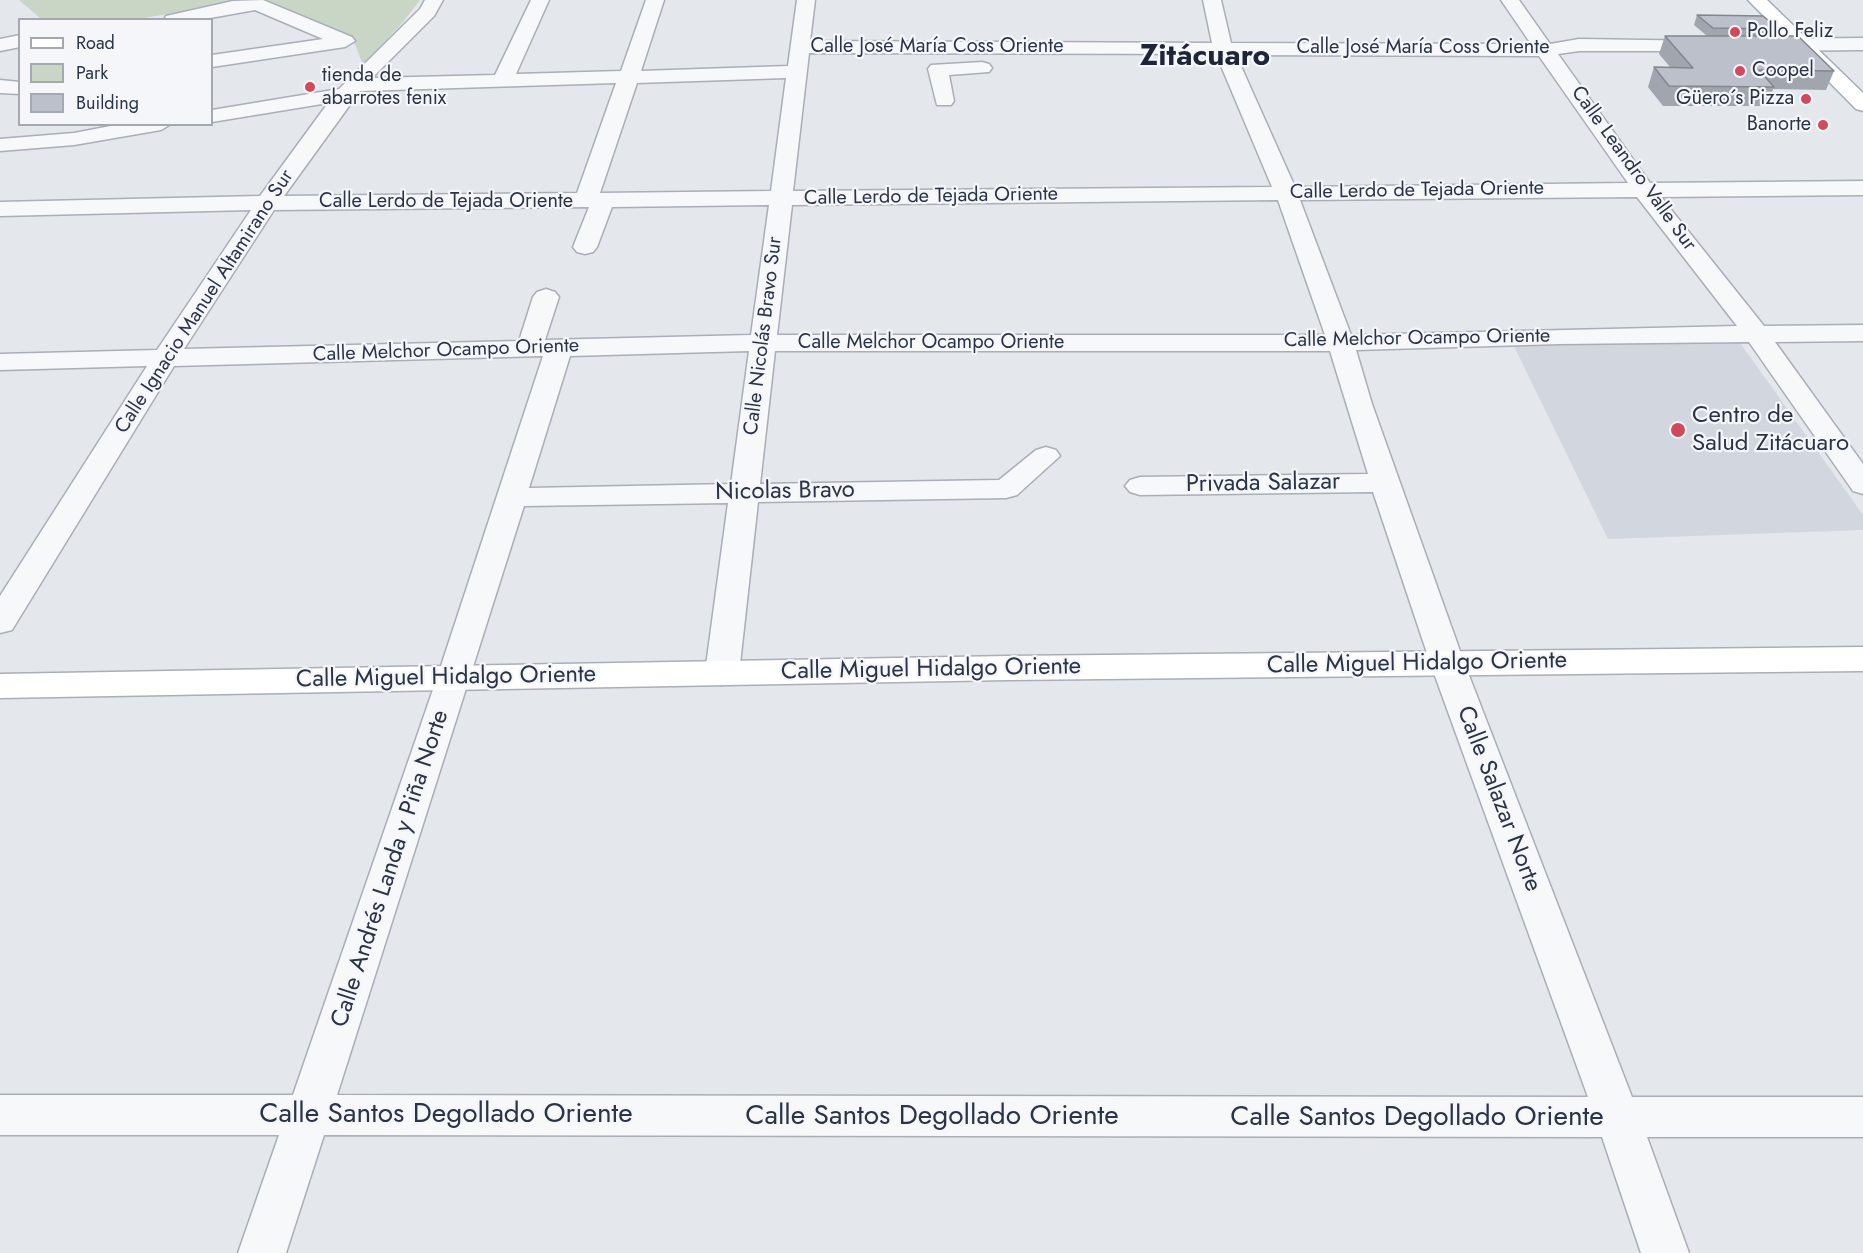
<!DOCTYPE html>
<meta charset="utf-8">
<style>
body{margin:0}
#map{position:relative;width:1863px;height:1253px;overflow:hidden;background:#e4e7ec;font-family:Jost,sans-serif}
canvas{display:block}
.legend{position:absolute;left:18px;top:18px;width:195px;height:108px;box-sizing:border-box;background:#f4f6f9;border:2px solid #a4a8b1;margin:0;padding:8px 10px;list-style:none;font-size:18px;color:#2b3445}
.legend li{display:flex;align-items:center;gap:12px;height:30px}
.legend b{width:30px;border:2px solid #a4a8b1}
</style>
<div id="map">
<canvas width="1863" height="1253"></canvas>
<ul class="legend">
<li><b style="height:8px;background:#fff"></b>Road</li>
<li><b style="height:16px;background:#c9d6c5"></b>Park</li>
<li><b style="height:16px;background:#bbc0ca"></b>Building</li>
</ul>
</div>
<script>
const ctx = document.querySelector('canvas').getContext('2d');
ctx.lineJoin = 'round';
function paint(path, color) {
  ctx.fillStyle = color;
  ctx.fill(path, 'evenodd');
}
function trace(path, color, width, dash) {
  ctx.strokeStyle = color;
  ctx.lineWidth = width;
  ctx.lineCap = dash ? 'butt' : 'round';
  ctx.setLineDash(dash || []);
  ctx.stroke(path);
}
function drawText(font, color, halo, rows, align = 'center') {
  ctx.font = font + ' Jost,sans-serif';
  ctx.lineWidth = 4.5;
  ctx.setLineDash([]);
  ctx.textBaseline = 'middle';
  ctx.strokeStyle = halo;
  ctx.fillStyle = color;
  for (const [text, x, y, turn = 0] of rows) {
    ctx.save();
    ctx.translate(x, y);
    ctx.rotate((+turn || 0) * Math.PI / 180);
    ctx.textAlign = isNaN(turn) ? turn : align;
    if (halo) ctx.strokeText(text, 0, 0);
    ctx.fillText(text, 0, 0);
    ctx.restore();
  }
}
const built = new Path2D(`
 M1738,340L1863,515V530L1608,539L1513,344Z`);
const green = new Path2D(`
 M19,0H258L130,20L41,19Z
 M264,0H420L403,22L363,65L353,39L345,41Z`);
const street = new Path2D(`
 M263,0L352,37L355,41L345,47L212,67V55L323,39L255,10L199,20H164L166,16L233,1Z
 M425,0H443L434,16L372,78L495,75L531,0H549L516,74L621,71L646,0H664L641,71L788,66L797,0H815L810,41L1212,43L1203,0H1221L1231,43L1531,44L1501,0H1519L1550,44L1579,39L1712,41L1715,45L1712,49L1705,51H1579L1558,54L1650,183L1863,181V195L1661,197L1764,326L1863,325V341L1775,342L1863,464V494L1853,491L1749,342L1560,344L1356,350L1372,404L1465,665L1632,1097H1863V1137H1647L1689,1253H1641L1602,1137L324,1135L286,1253H238L279,1135H0V1095H293L437,678L543,356L174,366L12,630L0,633V596L147,366L0,370V354L157,350L251,210L0,216V202L260,196L328,103L212,122V110L339,89L420,9ZM809,53L1216,54L1272,187L793,191ZM1236,55L1539,56L1628,183L1295,187ZM786,78L771,191L600,193L637,83ZM616,83L577,193L284,196L360,91ZM1637,197L1737,326L1351,335L1300,200ZM1278,200L1325,335H777L792,205ZM769,205L751,335L545,340L559,297L555,292L546,289L537,292L533,297L519,341L184,349L274,210L589,207L573,247L577,252L585,254L593,252L597,247L612,207ZM749,351L731,484L529,488L570,356ZM775,351H1330L1368,474L1140,477L1130,480L1125,486L1130,492L1140,495L1373,492L1431,665L1588,1097L337,1095L524,506L728,503L705,673L710,681L722,685L734,681L739,673L758,502L1006,498L1017,495L1060,456L1056,450L1046,447L1036,450L999,480L760,484Z
 M20,35V47L0,51V39Z
 M1863,38V50L1769,51L1759,45L1769,39Z
 M982,62L989,64L992,68L989,72L949,75L954,101L951,105H937L928,69L931,65Z
 M0,80L20,82V94L0,93Z
 M121,124H171L161,130L74,145L0,151V139L74,133Z`);
const secondary = new Path2D(`
 M1863,647V671L1008,680L0,698V674L1008,656Z`);
const primary = new Path2D(`
 M1748,0H1767L1863,93V111L1856,109Z`);
const wall = new Path2D(`
 M1697,15L1779,29L1776,36L1834,71L1826,90L1773,89L1767,106H1663L1648,87L1654,67H1670L1659,54L1665,36H1707L1694,25Z`);
const building = new Path2D(`
 M1697,15L1763,16L1779,29L1713,28Z
 M1665,36H1798L1834,71L1759,70L1774,87L1669,86L1654,67L1693,68Z`);
const markers = [
 [1735,32,6,"#d1495b"],
 [1740,71,6,"#d1495b"],
 [310,87,6,"#d1495b"],
 [1806,99,6,"#d1495b"],
 [1823,125,6,"#d1495b"],
 [1678,430,8,"#d1495b"]
];
const farPoinames = [
 ["Pollo Feliz",1747,32],
 ["Coopel",1752,71],
 ["tienda de",322,76],
 ["abarrotes fenix",322,99],
 ["Güero´s Pizza",1794,99,"right"],
 ["Banorte",1811,125,"right"]
];
const farStreetnames = [
 ["Calle José María Coss Oriente",937,47],
 ["Calle José María Coss Oriente",1423,48],
 ["Calle Leandro Valle Sur",1633,169,54],
 ["Calle Lerdo de Tejada Oriente",1417,191,-1],
 ["Calle Lerdo de Tejada Oriente",931,197,-1],
 ["Calle Lerdo de Tejada Oriente",446,202],
 ["Calle Ignacio Manuel Altamirano Sur",205,302,-57],
 ["Calle Nicolás Bravo Sur",764,336,-83],
 ["Calle Melchor Ocampo Oriente",1417,339,-1],
 ["Calle Melchor Ocampo Oriente",931,343],
 ["Calle Melchor Ocampo Oriente",446,351,-2]
];
const poiNames = [
 ["Centro de",1692,416],
 ["Salud Zitácuaro",1692,444]
];
const streetNames = [
 ["Privada Salazar",1263,484,-1],
 ["Nicolas Bravo",785,492,-1],
 ["Calle Miguel Hidalgo Oriente",1417,664,-1],
 ["Calle Miguel Hidalgo Oriente",931,670,-1],
 ["Calle Miguel Hidalgo Oriente",446,678,-1],
 ["Calle Salazar Norte",1498,799,69],
 ["Calle Andrés Landa y Piña Norte",391,869,-72]
];
const nearStreetnames = [
 ["Calle Santos Degollado Oriente",446,1115],
 ["Calle Santos Degollado Oriente",932,1117],
 ["Calle Santos Degollado Oriente",1417,1118]
];
const farTownnames = [
 ["Zitácuaro",1205,58]
];
paint(built, '#d2d6de');
paint(green, '#c9d6c5');
trace(street, '#a9aeb7', 3);
trace(secondary, '#a9aeb7', 3);
trace(primary, '#a3abb8', 3);
paint(street, '#f7f8fa');
paint(secondary, '#fff');
paint(primary, '#fff');
paint(wall, '#a1a5ae');
paint(building, '#bbc0ca');
trace(building, '#83868d', 1.5);
for (const [x, y, r, color] of markers) {
  const dot = new Path2D();
  dot.arc(x, y, r, 0, 2 * Math.PI);
  ctx.fillStyle = color;
  ctx.fill(dot);
  trace(dot, '#f4f6f9', 2);
}
drawText('20px', '#2b3445', '#f4f6f9', farPoinames, 'left');
drawText('20px', '#2b3445', '#f4f6f9', farStreetnames);
drawText('24px', '#2b3445', '#f4f6f9', poiNames, 'left');
drawText('24px', '#2b3445', '#f4f6f9', streetNames);
drawText('28px', '#2b3445', '#f4f6f9', nearStreetnames);
drawText('bold 30px', '#1d2536', '#f4f6f9', farTownnames);
</script>
